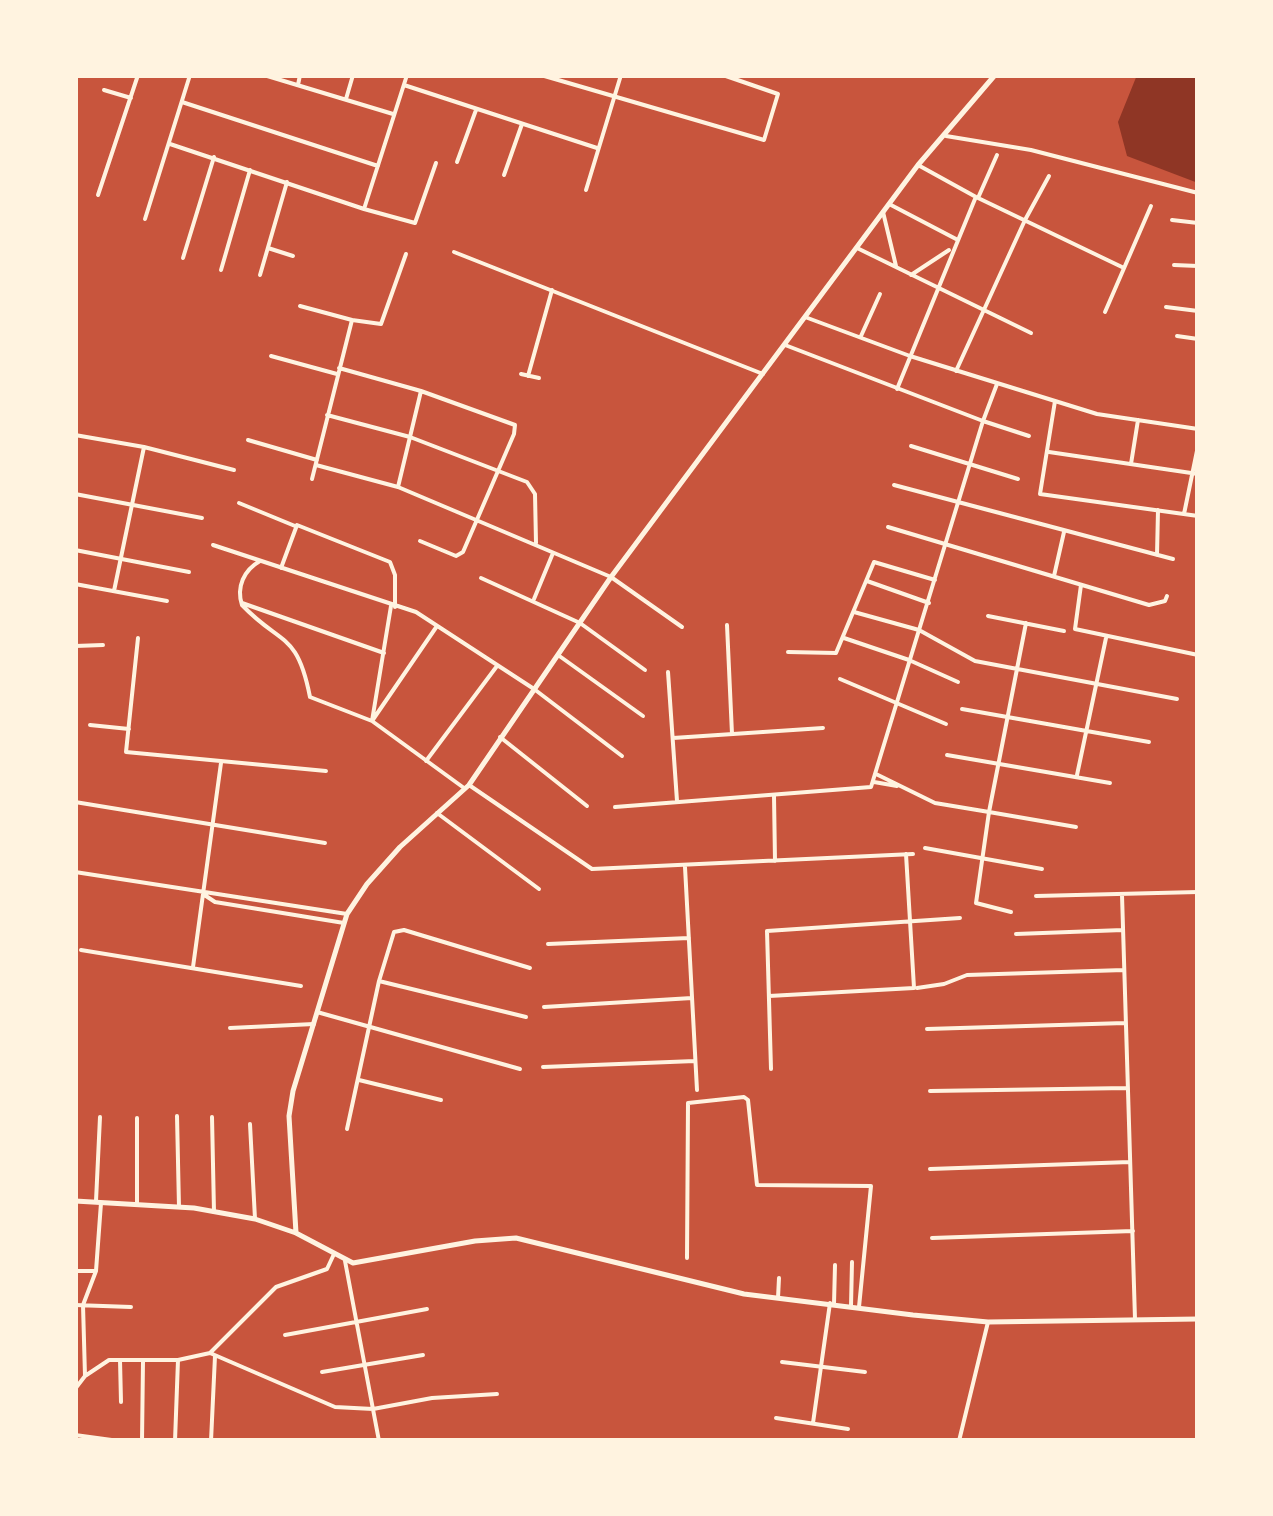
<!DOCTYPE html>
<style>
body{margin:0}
#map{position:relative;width:1273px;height:1516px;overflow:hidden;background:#c8553d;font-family:Lora,serif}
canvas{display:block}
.frame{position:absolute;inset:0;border:78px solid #fff3e0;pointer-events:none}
</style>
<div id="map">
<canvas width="1273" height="1516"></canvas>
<div class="frame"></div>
</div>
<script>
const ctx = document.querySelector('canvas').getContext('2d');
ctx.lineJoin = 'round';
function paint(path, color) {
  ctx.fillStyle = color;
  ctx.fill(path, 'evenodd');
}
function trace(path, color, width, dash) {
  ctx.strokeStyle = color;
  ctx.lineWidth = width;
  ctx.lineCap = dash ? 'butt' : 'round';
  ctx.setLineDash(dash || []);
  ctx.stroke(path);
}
const water = new Path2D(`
 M1137,75H1198V183L1127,156L1118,122Z`);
const minor = new Path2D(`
 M264,75L393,114
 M407,75L364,209L415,223L436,163
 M541,75L764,140L778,94L723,75
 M298,85L300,75
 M404,85L597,148
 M104,90L131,98
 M346,99L353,75
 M182,102L378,166
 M946,136L1031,150L1198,193
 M170,144L364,209
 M457,162L476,110
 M918,165L976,197L1124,268
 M504,175L522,124
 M586,190L621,75
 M98,195L138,75
 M978,198L997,155
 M891,205L956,239
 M883,212L896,266
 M145,219L190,75
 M1172,220L1198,223
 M268,248L293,256
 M857,248L1031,333
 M454,252L763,374
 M183,258L214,157
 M1174,265L1198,266
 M221,270L250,170
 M260,275L287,182
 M911,275L949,250
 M300,306L352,320
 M1166,307L1198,311
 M1105,312L1151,206
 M805,317L910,356L1097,414L1198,429
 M861,336L880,294
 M1177,336L1198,339
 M785,345L983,421L919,630L854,612
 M271,356L337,374
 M339,368L421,391L515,425L514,434L463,552L456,556L420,541
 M956,371L1025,220L1049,176
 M521,374L539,378
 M528,376L552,290
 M997,384L983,421L1029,436
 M897,389L975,199
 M421,391L398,487L611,577L682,627
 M1055,401L1040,494L1198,516
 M327,415L410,437L527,482L535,494L536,543
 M75,435L144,447L234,470
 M248,440L317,460
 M911,446L1018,479
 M1049,452L1198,474
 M1131,464L1138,420
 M316,465L398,487
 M312,479L352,320L381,324L406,254
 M894,485L1173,559
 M75,494L202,518
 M239,503L295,526
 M1184,514L1198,446
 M888,527L1149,605L1165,601L1167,596
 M213,545L416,612L534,689L622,756
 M75,550L189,572
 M1157,555L1158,510
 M260,561C244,570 236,587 242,605C281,646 297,631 310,697L372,721L437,626
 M281,568L297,525L390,562L395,575V607
 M1054,576L1064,532
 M481,578L580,623L645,670
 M867,581L929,603
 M75,584L167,601
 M1081,585L1075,629L1198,655
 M114,591L144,447
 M534,599L553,553
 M242,603L384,653
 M391,606L372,721L464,788
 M988,616L1064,631
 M727,625L732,734
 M138,638L126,752L326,771
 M844,638L909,660L958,682
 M75,646L103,645
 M788,652L836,653L874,562L935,580
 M558,655L643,716
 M668,672L677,801
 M840,679L946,724
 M962,709L1149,742
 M90,725L129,729
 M500,737L587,806
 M673,738L823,728
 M947,755L1110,783
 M426,761L497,666
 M876,774L935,803L989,812L1026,623
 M1077,775L1106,638
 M874,782L897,786
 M469,785L592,869L913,854
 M774,796L775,861
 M75,802L325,843
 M615,807L871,787L919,630L975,661L1177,699
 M437,813L539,889
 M925,848L1042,869
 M685,867L697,1090
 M75,872L347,914
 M203,894L215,902L344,923
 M1122,895L1135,1319
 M1036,896L1198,892
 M1011,912L976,903L989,812L1076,827
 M1016,934L1123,930
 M548,944L689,938
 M81,950L301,986
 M193,967L221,763
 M379,981L526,1017
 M917,988L944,984L967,975L1124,970
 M769,996L914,988L906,854
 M544,1007L692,998
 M317,1012L520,1069
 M230,1028L314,1024
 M927,1029L1125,1023
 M543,1067L695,1061
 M771,1069L767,931L960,918
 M359,1080L441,1100
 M930,1091L1128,1088
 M177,1116L179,1207
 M212,1117L214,1212
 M250,1124L255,1219
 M347,1129L379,981L394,932L404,930L530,968
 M930,1169L1130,1162
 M96,1201L100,1117
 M137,1204V1118
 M932,1238L1133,1231
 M687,1258L688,1103L744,1097L748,1100L757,1185L871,1186L859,1307
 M345,1261L379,1441
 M75,1271H96
 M778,1298L779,1278
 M834,1304L835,1265
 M75,1305L131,1307
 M851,1306L852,1262
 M285,1335L427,1309
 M210,1353L335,1407L373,1409L432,1398L497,1394
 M120,1360L121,1402
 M782,1362L865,1372
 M322,1372L423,1355
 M85,1376L83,1305L96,1271L101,1203
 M75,1389L85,1376L109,1360H178L210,1353L276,1287L327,1269L334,1254
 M776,1418L848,1429
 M813,1423L830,1303
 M75,1435L119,1441
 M142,1441L143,1361
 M175,1441L178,1360
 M211,1441L215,1356
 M959,1441L988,1322`);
const tertiary = new Path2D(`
 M75,1201L194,1208L255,1219L296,1233L353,1263L475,1241L516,1238L744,1294L913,1315L988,1322L1198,1319
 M296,1233L289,1116L293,1091L347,914L367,884L400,847L469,785L611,577L918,165L995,75`);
paint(water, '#8f3625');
trace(minor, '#fff3e0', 4);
trace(tertiary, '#fff3e0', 5);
</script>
